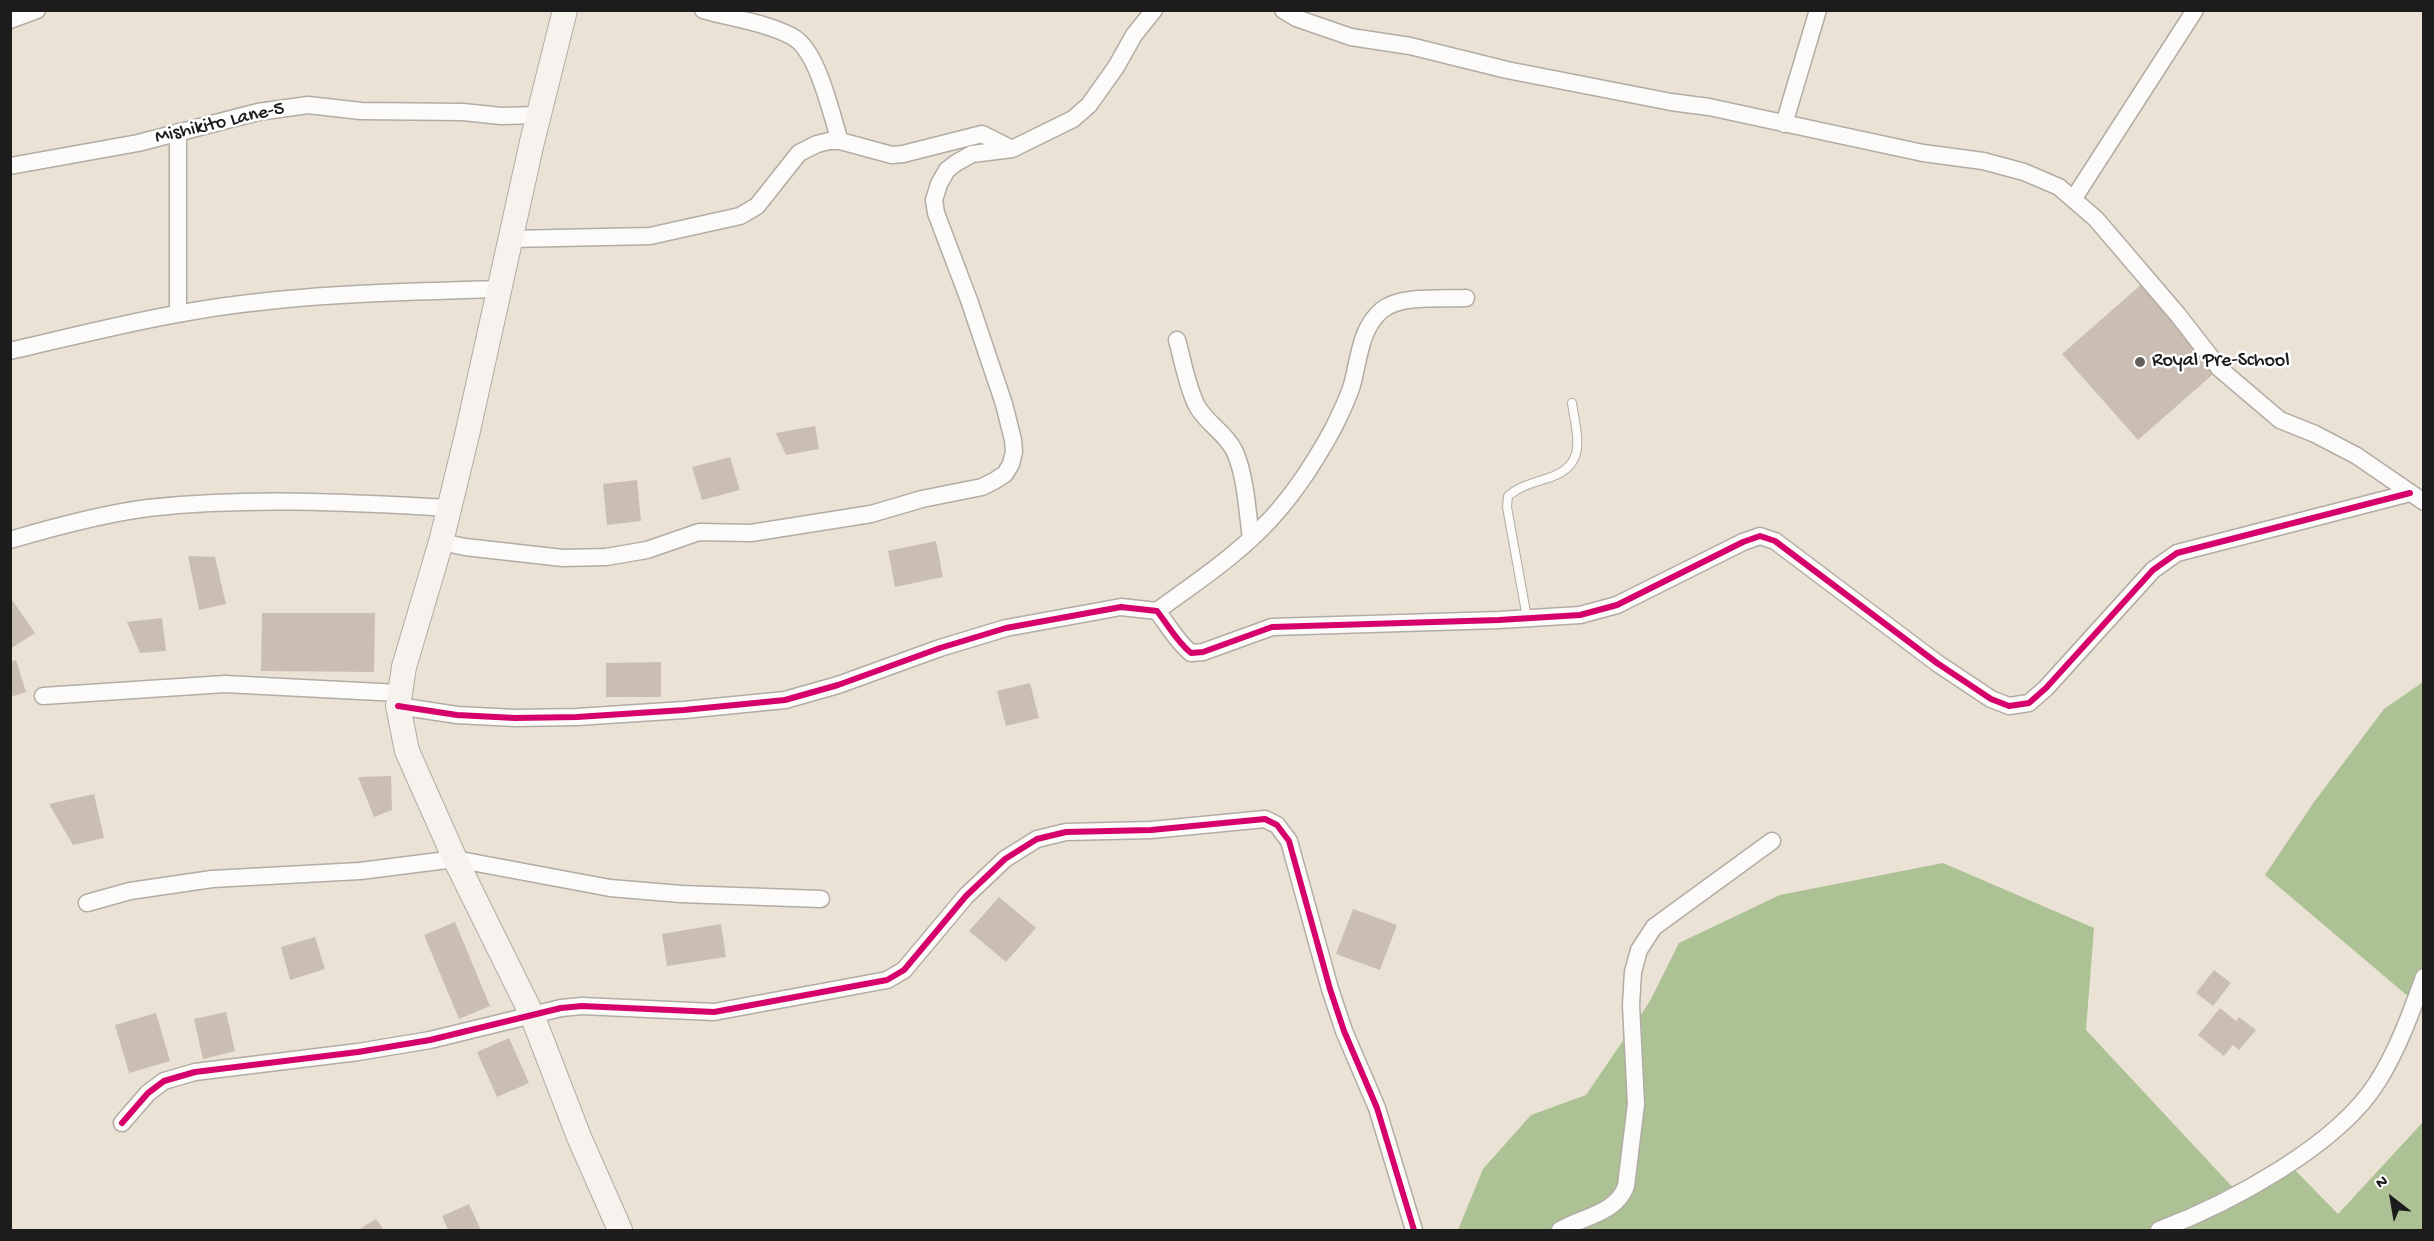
<!DOCTYPE html>
<style>
body{margin:0}
#map{position:relative;width:2434px;height:1241px;overflow:hidden;background:#eae2d5;font-family:"Gochi Hand",sans-serif}
canvas{display:block}
.frame{position:absolute;inset:0;border:12px solid #1c1c1c;pointer-events:none}
.north{position:absolute;left:2362px;top:1169px;width:60px;height:60px;-webkit-text-stroke:4px #fff;paint-order:stroke;rotate:329deg;font-size:16px;font-weight:700;line-height:24px;text-align:center;color:#1c1c1c}
.north::after{content:'';display:block;margin:auto;width:21px;height:27px;background:#1c1c1c;clip-path:polygon(50% 0,100% 100%,50% 72%,0 100%)}
</style>
<div id="map">
<canvas width="2434" height="1241"></canvas>
<div class="frame"></div>
<div class="north">N</div>
</div>
<script>
const ctx = document.querySelector('canvas').getContext('2d');
ctx.lineJoin = 'round';
function paint(path, color) {
  ctx.fillStyle = color;
  ctx.fill(path, 'evenodd');
}
function trace(path, color, width, dash) {
  ctx.strokeStyle = color;
  ctx.lineWidth = width;
  ctx.lineCap = dash ? 'butt' : 'round';
  ctx.setLineDash(dash || []);
  ctx.stroke(path);
}
function drawText(font, color, halo, rows, align = 'center') {
  ctx.font = font + ' "Gochi Hand",sans-serif';
  ctx.lineWidth = 5;
  ctx.setLineDash([]);
  ctx.textBaseline = 'middle';
  ctx.strokeStyle = halo;
  ctx.fillStyle = color;
  for (const [text, x, y, turn = 0] of rows) {
    ctx.save();
    ctx.translate(x, y);
    ctx.rotate((+turn || 0) * Math.PI / 180);
    ctx.textAlign = isNaN(turn) ? turn : align;
    if (halo) ctx.strokeText(text, 0, 0);
    ctx.fillText(text, 0, 0);
    ctx.restore();
  }
}
const forest = new Path2D(`
 M2423,682V1009L2265,875L2314,802L2384,709Z
 M1943,863L2094,928L2086,1030L2239,1194L2289,1164L2338,1214L2423,1122V1230H1458L1483,1169L1531,1115L1586,1095L1650,1001L1679,943L1780,895Z`);
const building = new Path2D(`
 M2143,283L2219,369L2138,440L2062,354Z
 M815,426L819,449L786,455L776,433Z
 M730,457L740,490L702,500L692,467Z
 M637,480L641,521L607,525L603,484Z
 M936,541L943,577L895,587L888,551Z
 M188,556L215,557L226,604L199,610Z
 M10,597L35,633L10,649Z
 M262,613H375L374,672L261,671Z
 M162,618L166,651L140,653L127,622Z
 M16,660L26,692L10,697V662Z
 M661,662V697H606V663Z
 M1030,683L1039,718L1006,726L997,691Z
 M391,776L392,810L374,817L358,777Z
 M94,794L104,838L73,845L49,804Z
 M999,897L1036,928L1006,962L969,931Z
 M1353,909L1397,925L1380,970L1336,954Z
 M455,922L490,1006L459,1019L424,935Z
 M721,924L726,957L667,966L662,934Z
 M315,937L325,969L290,980L281,947Z
 M2214,970L2231,983L2213,1006L2196,993Z
 M2220,1008L2236,1021L2239,1017L2256,1030L2239,1050L2233,1045L2224,1056L2198,1035Z
 M226,1012L235,1051L203,1059L194,1019Z
 M156,1013L170,1061L129,1073L115,1025Z
 M509,1038L529,1083L497,1097L477,1052Z
 M469,1204L481,1230H448L442,1216Z
 M376,1219L384,1230H358Z`);
const lane = new Path2D(`
 M1527,618L1507,507L1508,496C1520,486 1530,484 1545,479C1589,467 1577,437 1572,403`);
const street = new Path2D(`
 M703,10C731,18 768,23 793,37C818,51 831,114 840,141
 M1283,10L1296,18L1351,37L1410,46L1507,70L1671,102L1709,107L1923,153L1983,161L2024,172L2059,187L2096,219L2178,315L2220,369L2280,420L2315,434L2357,456L2424,502
 M10,20L37,10
 M1784,124L1818,10
 M178,132V314
 M10,166L138,143L258,112L308,105L361,111L463,112L501,116L539,115
 M2074,198L2195,10
 M511,239L650,236L740,216L757,206L799,153L817,144L829,141H840L892,155L903,154L982,134L1012,149
 M1177,340C1183,361 1187,387 1197,406C1207,424 1226,433 1235,452C1246,478 1247,510 1251,538
 M10,351C71,337 132,321 194,311C295,294 398,292 500,289
 M10,540C54,527 102,514 148,508C247,497 348,502 448,508
 M441,542L465,547L563,558L606,557L647,550L699,532L751,533L871,514L922,499L982,487L994,481L1005,474L1011,464L1014,452L1013,440L1004,404L969,300L936,213L934,200L939,184L947,170L956,163L972,154L1012,149L1073,119L1089,105L1116,67L1134,35L1154,10
 M1157,611C1192,585 1229,561 1260,530C1291,500 1314,464 1334,427C1340,414 1348,399 1352,385C1359,360 1360,328 1382,310C1400,295 1441,299 1466,298
 M43,696L225,684L399,693
 M398,706L457,715L515,718L577,717L684,710L785,700L838,685L940,648L1006,628L1121,607L1157,611C1168,625 1177,642 1191,653L1203,652L1272,627L1499,620L1580,615L1617,605L1743,542L1760,536L1775,541L1937,663L1991,699L2009,706L2029,703L2046,688L2153,570L2177,553L2410,493
 M87,903L130,891L212,879L360,871L455,859L610,888L681,894L821,899
 M122,1123L148,1093L164,1081L195,1072L358,1052L430,1040L561,1008L582,1006L714,1012L887,980L904,970L966,896L1005,859L1037,839L1066,832L1151,830L1265,819L1277,825L1289,841L1330,989L1344,1031L1377,1108L1414,1230
 M1560,1230C1582,1217 1617,1213 1626,1186L1636,1104L1631,1005L1633,972L1639,950L1654,927L1772,841
 M2159,1230C2228,1204 2338,1146 2378,1081C2398,1049 2411,1013 2424,977`);
const secondary = new Path2D(`
 M565,10L532,142L467,435L441,542L404,667L398,706L407,751L455,859L532,1015L579,1137L620,1230`);
const cycleway = new Path2D(`
 M398,706L457,715L515,718L577,717L684,710L785,700L838,685L940,648L1006,628L1121,607L1157,611C1168,625 1177,642 1191,653L1203,652L1272,627L1499,620L1580,615L1617,605L1743,542L1760,536L1775,541L1937,663L1991,699L2009,706L2029,703L2046,688L2153,570L2177,553L2410,493
 M122,1123L148,1093L164,1081L195,1072L358,1052L430,1040L561,1008L582,1006L714,1012L887,980L904,970L966,896L1005,859L1037,839L1066,832L1151,830L1265,819L1277,825L1289,841L1330,989L1344,1031L1377,1108L1414,1230`);
const markers = [
 [2140,362,6,"#64615d"]
];
const streetNames = [
 ["Mishikito Lane-5",220,124,-13]
];
const poiNames = [
 ["Royal Pre-School",2152,362]
];
paint(forest, '#acc295');
paint(building, '#cabeb3');
trace(lane, '#b1aca4', 10);
trace(street, '#b1aca4', 19);
trace(secondary, '#b1aca4', 26);
trace(lane, '#fcfbf9', 8);
trace(street, '#fcfbf9', 16);
trace(secondary, '#f6f2ee', 24);
trace(cycleway, '#d6006c', 6);
for (const [x, y, r, color] of markers) {
  const dot = new Path2D();
  dot.arc(x, y, r, 0, 2 * Math.PI);
  ctx.fillStyle = color;
  ctx.fill(dot);
  trace(dot, '#fff', 2);
}
drawText('20px', '#1c1c1c', '#fff', streetNames);
drawText('20px', '#1c1c1c', '#fff', poiNames, 'left');
</script>
